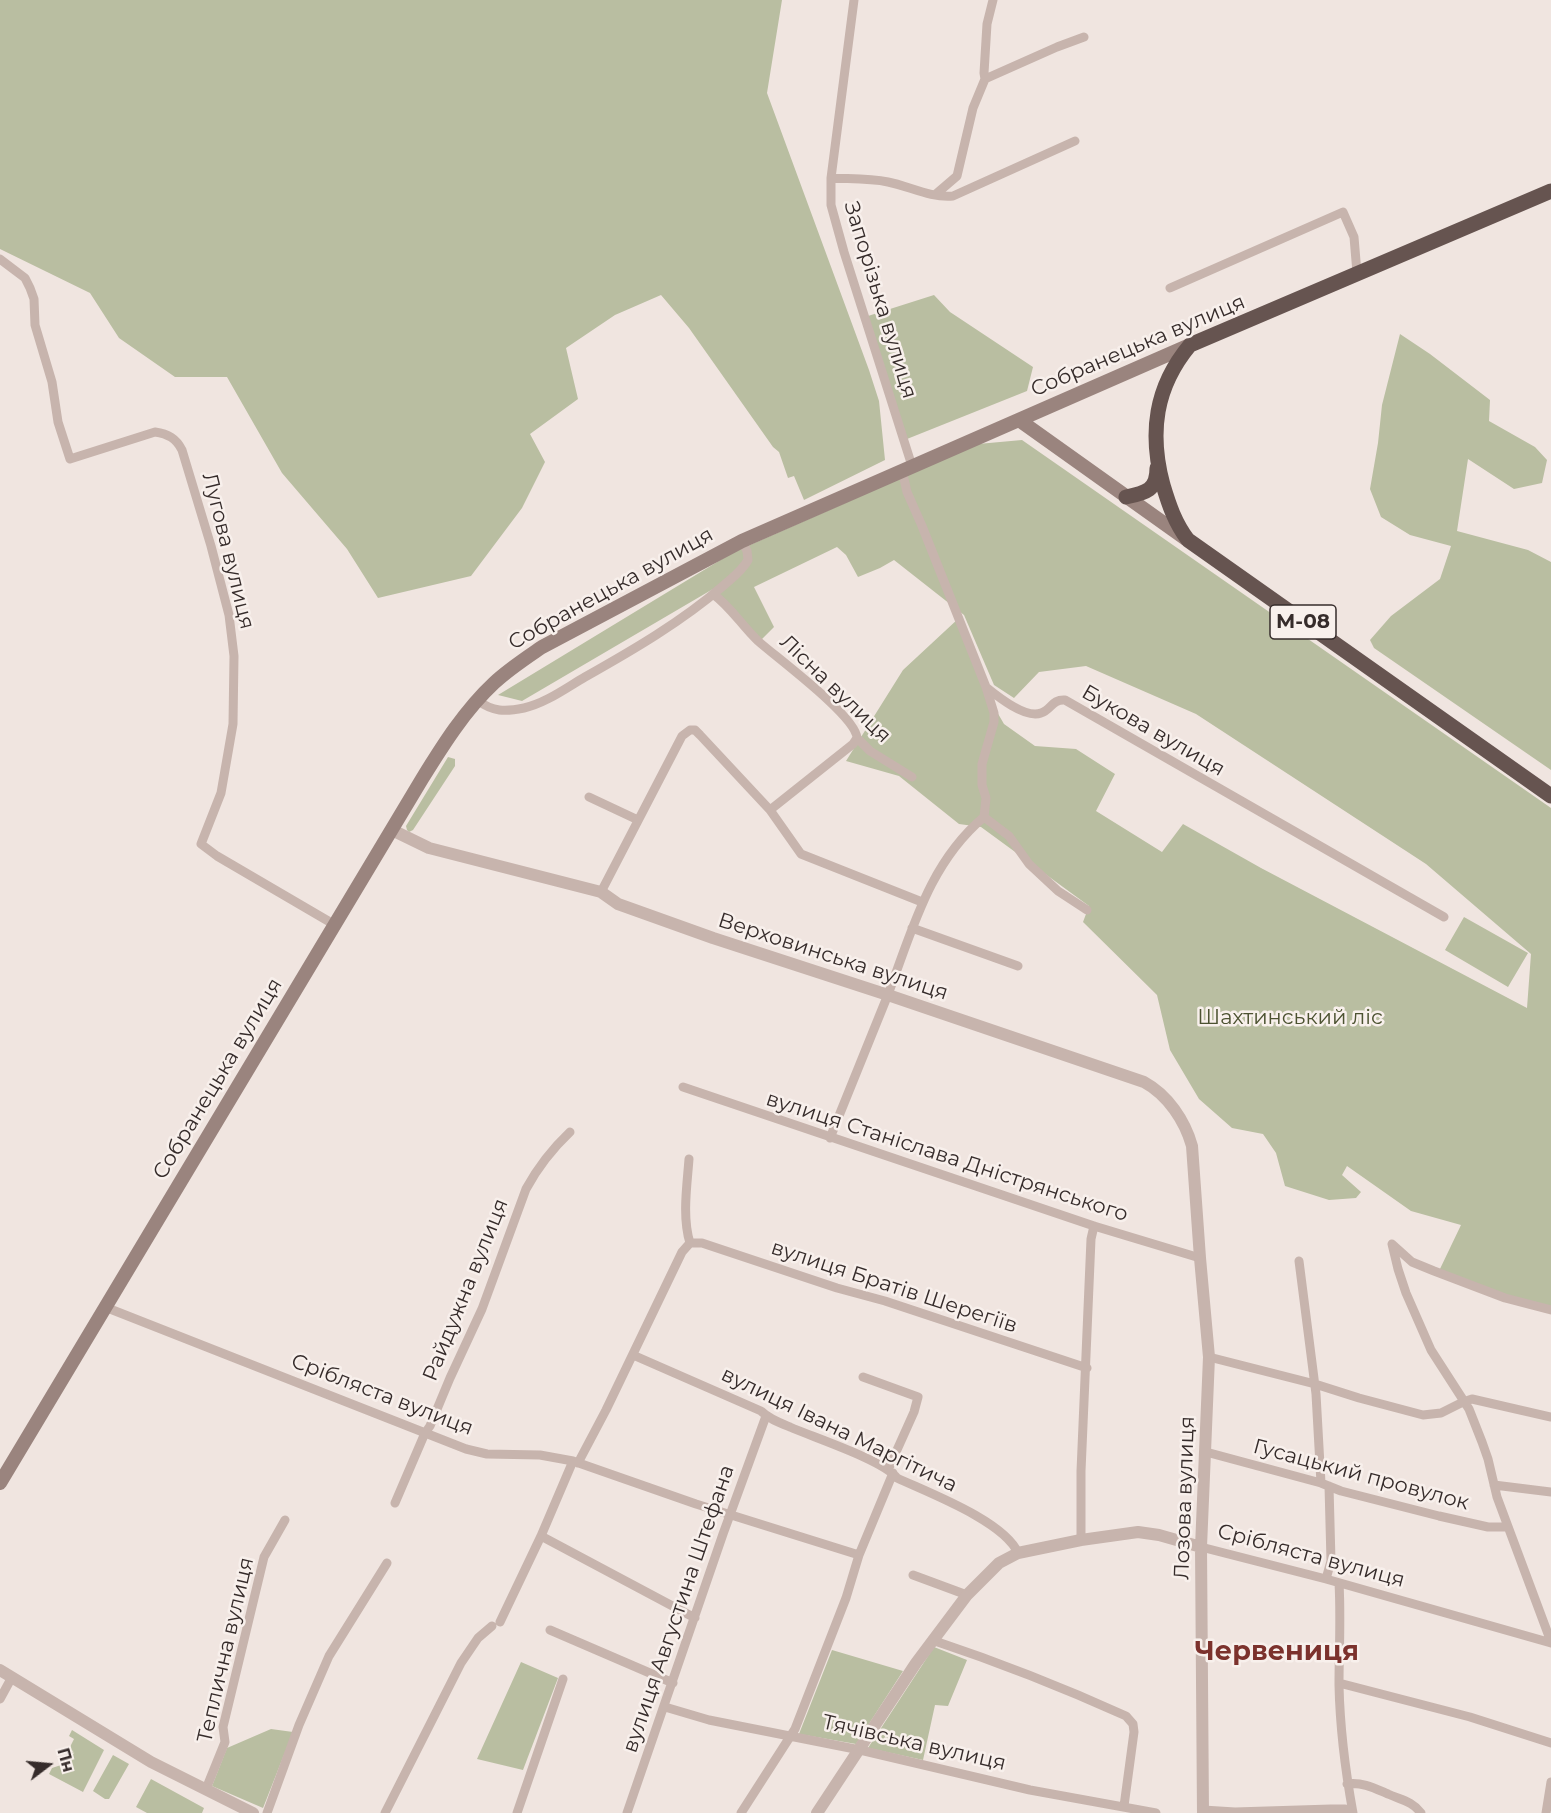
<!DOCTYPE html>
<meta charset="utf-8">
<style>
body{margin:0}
#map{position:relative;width:1551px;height:1813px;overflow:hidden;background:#f0e5e0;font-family:Montserrat,sans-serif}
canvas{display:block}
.north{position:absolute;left:18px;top:1735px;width:60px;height:60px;-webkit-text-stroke:4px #f8f0ec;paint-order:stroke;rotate:74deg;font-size:16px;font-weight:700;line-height:24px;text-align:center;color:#362c2b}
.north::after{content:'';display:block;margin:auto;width:21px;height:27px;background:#362c2b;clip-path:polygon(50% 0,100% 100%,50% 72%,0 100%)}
</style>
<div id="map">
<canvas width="1551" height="1813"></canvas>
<div class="north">Пн</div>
</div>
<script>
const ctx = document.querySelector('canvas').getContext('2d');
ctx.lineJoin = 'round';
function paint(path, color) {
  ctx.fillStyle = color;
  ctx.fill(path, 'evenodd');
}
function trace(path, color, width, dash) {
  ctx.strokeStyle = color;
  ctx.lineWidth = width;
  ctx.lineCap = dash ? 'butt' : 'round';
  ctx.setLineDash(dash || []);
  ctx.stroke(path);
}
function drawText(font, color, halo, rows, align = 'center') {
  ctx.font = font + ' Montserrat,sans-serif';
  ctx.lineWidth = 5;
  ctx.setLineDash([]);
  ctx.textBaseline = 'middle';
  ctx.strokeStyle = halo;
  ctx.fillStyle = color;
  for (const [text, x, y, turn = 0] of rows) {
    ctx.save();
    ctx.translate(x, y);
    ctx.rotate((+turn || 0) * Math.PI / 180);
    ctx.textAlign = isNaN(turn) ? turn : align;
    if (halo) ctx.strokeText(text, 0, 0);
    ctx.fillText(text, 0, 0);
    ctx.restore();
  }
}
const green = new Path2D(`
 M0,0H782L767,93L869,370L879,401L885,460L804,500L794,476L788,478L779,452L773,447L689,328L661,295L615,315L566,348L578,399L530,434L545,462L522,508L471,576L378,598L347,549L282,473L227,377H175L119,338L90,293L0,249Z
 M934,295L950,312L1033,367L1027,391L907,439L868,316Z
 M1400,334L1430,354L1490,400L1489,421L1535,447L1547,460L1542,483L1514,489L1468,459L1457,531L1528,550L1551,562V770L1374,648L1370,640L1391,616L1440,579L1451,546L1410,535L1381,517L1370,489L1378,443L1382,405Z
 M1022,440L1551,808V1311L1439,1271L1461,1225L1411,1211L1347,1166L1342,1175L1361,1192L1356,1198L1329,1200L1285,1186L1276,1153L1263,1134L1232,1128L1199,1099L1170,1050L1157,995L1083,922L1089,906L981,827L959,824L899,776L846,761L903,670L959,618L982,686L1004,724L1035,746L1076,749L1115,774L1096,811L1162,852L1183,824L1261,868L1527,1008L1531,954L1426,864L1196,714L1086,666L1039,672L1014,698L994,685L964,615L894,560L880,568L858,577L846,555L837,547L754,587L774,627L761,640L713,589L522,701L498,695L732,553L978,444Z
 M448,757L455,759V766L413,830L409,832L407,830L406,826Z
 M1464,917L1528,953L1508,987L1445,950Z
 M934,1647L967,1660L948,1706L935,1705L923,1760L868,1748Z
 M832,1650L903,1671L856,1744L799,1734Z
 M521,1662L558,1678L523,1770L477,1759Z
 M271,1729L293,1732L263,1808L212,1786L227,1748Z
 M72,1730L104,1750L83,1792L49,1774L52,1768L61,1765L74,1739L69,1736Z
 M113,1755L129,1764L109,1799H105L93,1791Z
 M151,1779L204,1808L202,1813H147L136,1807Z`);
const minor = new Path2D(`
 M854,0L831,178V205L844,252L912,466
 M985,79L1057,47L1084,37
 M831,178C851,179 869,178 888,182C909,186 930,198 953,196L1075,141
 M936,194L957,176L973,108L985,79L984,73L987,24L993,0
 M0,259L25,278L30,288L34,299L35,325L52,382L58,422L70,459L155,432C168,434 176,438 182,450L211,546L229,615L234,656L233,724L221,793L201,844L217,856L335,925
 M1170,288L1343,212L1354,237L1357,273
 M902,470L907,492L922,526L986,687C997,696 1025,719 1041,713C1051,710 1052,699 1065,700L1444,917
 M713,594C731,607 742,626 758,641C777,658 856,716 857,738L870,751L912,777
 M477,700C493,712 505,712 524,708C546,703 566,688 585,677C633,650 681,622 723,586C732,578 742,571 748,560L747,551L742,541
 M589,797L638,820
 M770,810L853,744L857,738
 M984,817L1009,836L1029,864L1058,891L1087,910
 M601,892L682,736L690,730H695L700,735L770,810L801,854L922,902
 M912,928L1018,966
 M683,1087L1094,1226L1200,1258
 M830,1138C849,1091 868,1044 887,997C912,932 928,864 984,817L986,798L982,785V764L994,722V713L986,687
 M690,1243H702L837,1288L885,1301L1087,1368
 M1392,1244L1398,1269L1406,1293L1431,1350L1469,1409L1482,1442L1488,1459L1497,1497L1551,1642
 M1392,1244L1412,1262L1434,1271L1505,1298L1551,1310
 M1299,1261L1316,1394L1321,1483
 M105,1307L466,1449L487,1454L540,1455L573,1461L696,1504L859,1555
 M633,1355L761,1411C769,1419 780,1423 790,1427C815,1438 883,1460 897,1478C929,1493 1004,1521 1018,1553
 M1209,1357L1315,1384L1359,1398L1423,1415L1441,1413L1463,1402L1472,1399L1551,1417
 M863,1377L918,1397L914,1412L888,1470
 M1206,1452L1321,1483L1341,1491L1439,1516L1488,1527H1508
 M578,1463L606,1410L682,1252L690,1243C682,1217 687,1186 689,1159
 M1494,1485L1551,1492
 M395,1503L425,1433L430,1426L450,1378L482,1309L526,1189C538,1167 552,1149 570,1132
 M541,1536L695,1618
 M1081,1540V1471L1091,1239L1094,1226
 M1201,1547L1326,1579L1551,1643
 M913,1575L967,1595
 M1326,1579L1331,1561L1329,1486
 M1339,1583C1341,1617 1339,1651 1339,1685C1340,1730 1345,1769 1353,1813
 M500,1622L541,1536L573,1461
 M550,1630L673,1683
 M932,1640C998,1662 1062,1687 1126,1716L1133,1724L1134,1732L1124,1806
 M1339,1683L1470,1717L1551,1743
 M0,1699L12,1677
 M665,1707L709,1720L860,1750L1030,1790L1156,1813
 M1347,1784C1363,1782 1374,1788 1388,1794C1401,1800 1412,1801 1421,1813
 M206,1789L225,1742L223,1727L264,1557L285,1520
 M1203,1810L1235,1812L1331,1809H1345L1352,1812
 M267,1813L299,1725L329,1656L387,1563
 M385,1813L461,1663L478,1638L492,1626
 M517,1813L563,1679
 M627,1813L723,1534L766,1416
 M741,1813L795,1729L846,1598L859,1555L893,1473
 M1546,1813L1551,1782`);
const tertiary = new Path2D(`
 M392,830L429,848L601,892L618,904L713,938L888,995L1144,1082C1168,1095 1185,1121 1192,1146L1200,1258L1209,1357L1201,1547L1203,1813
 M0,1670L151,1762L253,1813
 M817,1813L916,1663L967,1595L999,1563L1018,1553L1081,1540L1138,1532L1159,1535L1201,1547`);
const secondary = new Path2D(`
 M1019,420L1186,539
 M0,1483L422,779C443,745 465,710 494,683C509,669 526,658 542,647L742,541L1190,345`);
const trunk = new Path2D(`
 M1551,191L1190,345C1155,387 1149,433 1163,485C1169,505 1175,523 1188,540L1551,796
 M1126,497C1146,493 1157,490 1157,468`);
const shields = [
 [1303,622,66]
];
const shieldNames = [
 ["М-08",1303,622]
];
const streetNames = [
 ["Запорізька вулиця",880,300,73],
 ["Собранецька вулиця",1138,346,-23],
 ["Лугова вулиця",228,551,76],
 ["Собранецька вулиця",611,589,-29],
 ["Лісна вулиця",835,689,44],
 ["Букова вулиця",1153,731,30],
 ["Верховинська вулиця",833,957,18],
 ["Собранецька вулиця",218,1079,-59],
 ["вулиця Станіслава Дністрянського",947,1157,18],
 ["вулиця Братів Шерегіїв",894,1287,18],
 ["Райдужна вулиця",466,1290,-68],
 ["Срібляста вулиця",382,1395,21],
 ["вулиця Івана Маргітича",839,1430,26],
 ["Гусацький провулок",1361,1475,15],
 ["Лозова вулиця",1185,1498,-88],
 ["Срібляста вулиця",1311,1556,15],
 ["вулиця Августина Штефана",679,1609,-71],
 ["Теплична вулиця",226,1650,-77],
 ["Тячівська вулиця",914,1743,13]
];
const parkNames = [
 ["Шахтинський ліс",1290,1018]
];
const districtNames = [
 ["Червениця",1277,1652]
];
paint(green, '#b9bea1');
trace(minor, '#c7b4ad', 9);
trace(tertiary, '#c7b4ad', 12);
trace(secondary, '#9a847e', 14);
trace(trunk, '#665450', 15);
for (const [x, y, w] of shields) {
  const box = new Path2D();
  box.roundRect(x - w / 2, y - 17, w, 34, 4.5);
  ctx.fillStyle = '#f8f0ec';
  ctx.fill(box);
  trace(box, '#362c2b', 1.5);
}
drawText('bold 20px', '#362c2b', null, shieldNames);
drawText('21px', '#362c2b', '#f8f0ec', streetNames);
drawText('21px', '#4c5231', '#f8f0ec', parkNames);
drawText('bold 27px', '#7c322d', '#f8f0ec', districtNames);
</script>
